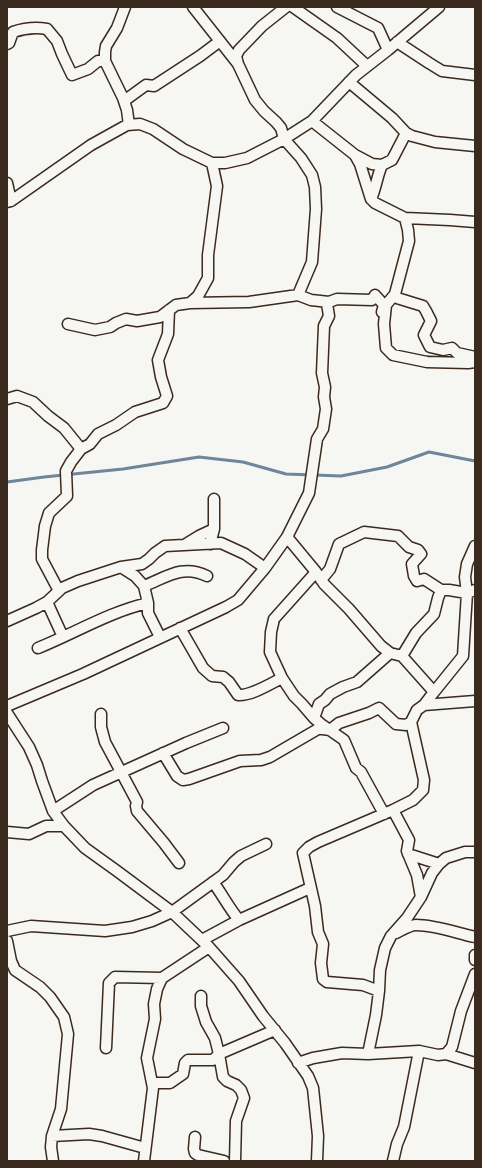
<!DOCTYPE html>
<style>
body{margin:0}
#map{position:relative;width:482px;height:1168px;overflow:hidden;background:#f6f6f2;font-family:Itim,sans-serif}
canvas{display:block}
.frame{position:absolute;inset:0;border:8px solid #3b2a1e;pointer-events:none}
</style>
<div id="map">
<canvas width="482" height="1168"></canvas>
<div class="frame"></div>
</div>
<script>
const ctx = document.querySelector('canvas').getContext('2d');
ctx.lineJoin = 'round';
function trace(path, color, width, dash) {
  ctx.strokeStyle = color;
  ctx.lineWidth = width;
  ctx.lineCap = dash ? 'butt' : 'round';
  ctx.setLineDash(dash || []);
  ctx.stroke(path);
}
const stream = new Path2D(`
 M7,482L44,477L123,469L199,457L243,462L286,474L341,476L387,467L429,452L475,461`);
const street = new Path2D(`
 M125,7L117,28L106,46L105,52V61L123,98L127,110L129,125
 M193,7L238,64
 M286,7L262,26L239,50L236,56L238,64L255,100L264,111L276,122L281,128L284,139L301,158L312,175L315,187L316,209L312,262L298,295
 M293,7L337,38L367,66
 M337,7L378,28L388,50
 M397,42L429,63L442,71L475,75
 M7,44L9,43L13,32C25,28 35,27 47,29L57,41L62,54L72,75L88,69L98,61H105
 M349,82L392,118L406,133L412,136L435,142L475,146
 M124,101L146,85L154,86L200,56L220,41
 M312,121L355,155L372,164L382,165L392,160L406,133
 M355,155L360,164L371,199L375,203L405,218L450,220L475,222
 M7,183L11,201
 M371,199C376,188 377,176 382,165
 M7,202L11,201L91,145L127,125L140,124L153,129L183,149L212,163H225L247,158L284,139L312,121L356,75L388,50L439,7
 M405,218L408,230L409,241L395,294L386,305L384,324L386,348L393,355L427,362L468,363L475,362
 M395,294L397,298L423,306L426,311L431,321L424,335L430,347L443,350L452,348L457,353L475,357
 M329,302L337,299L372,300L375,295L384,305L382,312
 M68,324L95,330L110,327L116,323L126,319L137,321L160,317L176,305L190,303L198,296L208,278V255L217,186L212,163
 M7,399L17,396L33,402L48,416L64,428L81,449
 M287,537L316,572L324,584L349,609L381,646L390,653L402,656L434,692
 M186,544L199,536L214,529
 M210,544L214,529V499
 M121,567L135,576L144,586L148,603V613L160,637
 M316,572L274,619L271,632L270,652L282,678L294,696L302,704L314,718L321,724L344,740L356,768L361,772L384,814
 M321,580L330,569L339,544L364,532L398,536L409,547L418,550L421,554L412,564L414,576L417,581L424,579L441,590H449L467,593L475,590
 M144,586C167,577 182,564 207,576
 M59,591L42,559V550L45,526L49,513L67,496L66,471L71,462L81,449L90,444L98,434L116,425L135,412L163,403L167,396L161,377L158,360L168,334L169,310
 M47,602L63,637
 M7,621L36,608L47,602L62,588L78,581L121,567L142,564L149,559L155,553L165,546L221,543L245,554L265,568
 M180,628L203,668L212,676L223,677L229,682L238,695C251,696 270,684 282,678
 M38,648C75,633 109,612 148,603
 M402,656L416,633L434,614L438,598L441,590
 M424,705L475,701
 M7,706L83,674L226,607L238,600L265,568L287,537L309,493L317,439L323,429L326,409L324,397L325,387L322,373L324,326L329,316L327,304L329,302L311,300L298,295L249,302L190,303
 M7,713L29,747L37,765L42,781L53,811L64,826L85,848L117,871L172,912L209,947L239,981L263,1016L285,1043L308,1076L313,1088L318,1136L317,1161
 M101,714V727L105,742L136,800L137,802L136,806L137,811L164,843L179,863
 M314,718L319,704L325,700L330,694L343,687L357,682L390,653
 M163,753L177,776L183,780L189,779L240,761L261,760L270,757L318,729H323L330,730L339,723L369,713L379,708L396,724L406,725L411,722
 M393,810L409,840L407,851L417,875L421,897
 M53,811L93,785L186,743L223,728
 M7,832L29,834L46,826H64
 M408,854L439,864
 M213,882C222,894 229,908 239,920
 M7,931L31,926L105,931L132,927L152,921L172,912L223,875L234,862L241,856L266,844
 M396,933C402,930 410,925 416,925C436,925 456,933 475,937
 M202,940L239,920L310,888
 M7,941L11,961L15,970L40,987L50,997L64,1017L68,1034L61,1109L52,1136L51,1147L53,1161
 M475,955V960
 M379,991L363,985L327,982L323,979L321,963L323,944L318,932L315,906L303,853L309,847L318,842L393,810L413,800L423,790L424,780L411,722L417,710L424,705L434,692L463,656L467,593L465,577L467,564L475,546
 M201,996V1006L206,1022L215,1038L219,1054L223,1077L227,1081L236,1085L241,1090L244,1098L236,1121L235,1161
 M106,1048L109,983L115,977L162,978
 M368,1054L376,1015L379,991L380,970L385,948L391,936L407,918L421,897L432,873L439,864L446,858L465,852H475
 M446,1054L452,1047L461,1011L475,974
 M298,1063L313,1058L342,1053L368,1054L419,1051L438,1055L446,1054L475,1063
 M152,1083H170L183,1074L185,1063L188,1060H213L219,1054L275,1030
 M52,1136L89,1134L102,1136L145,1148
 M195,1137L194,1149L195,1153L198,1155L224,1161
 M144,1161L153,1088L147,1058L155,1019L154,1004L157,989L162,978L209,947
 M393,1161L397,1144L404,1127L419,1051`);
trace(stream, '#6e859a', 3);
trace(street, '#3b2a1e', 13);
trace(street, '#f6f6f2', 10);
</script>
